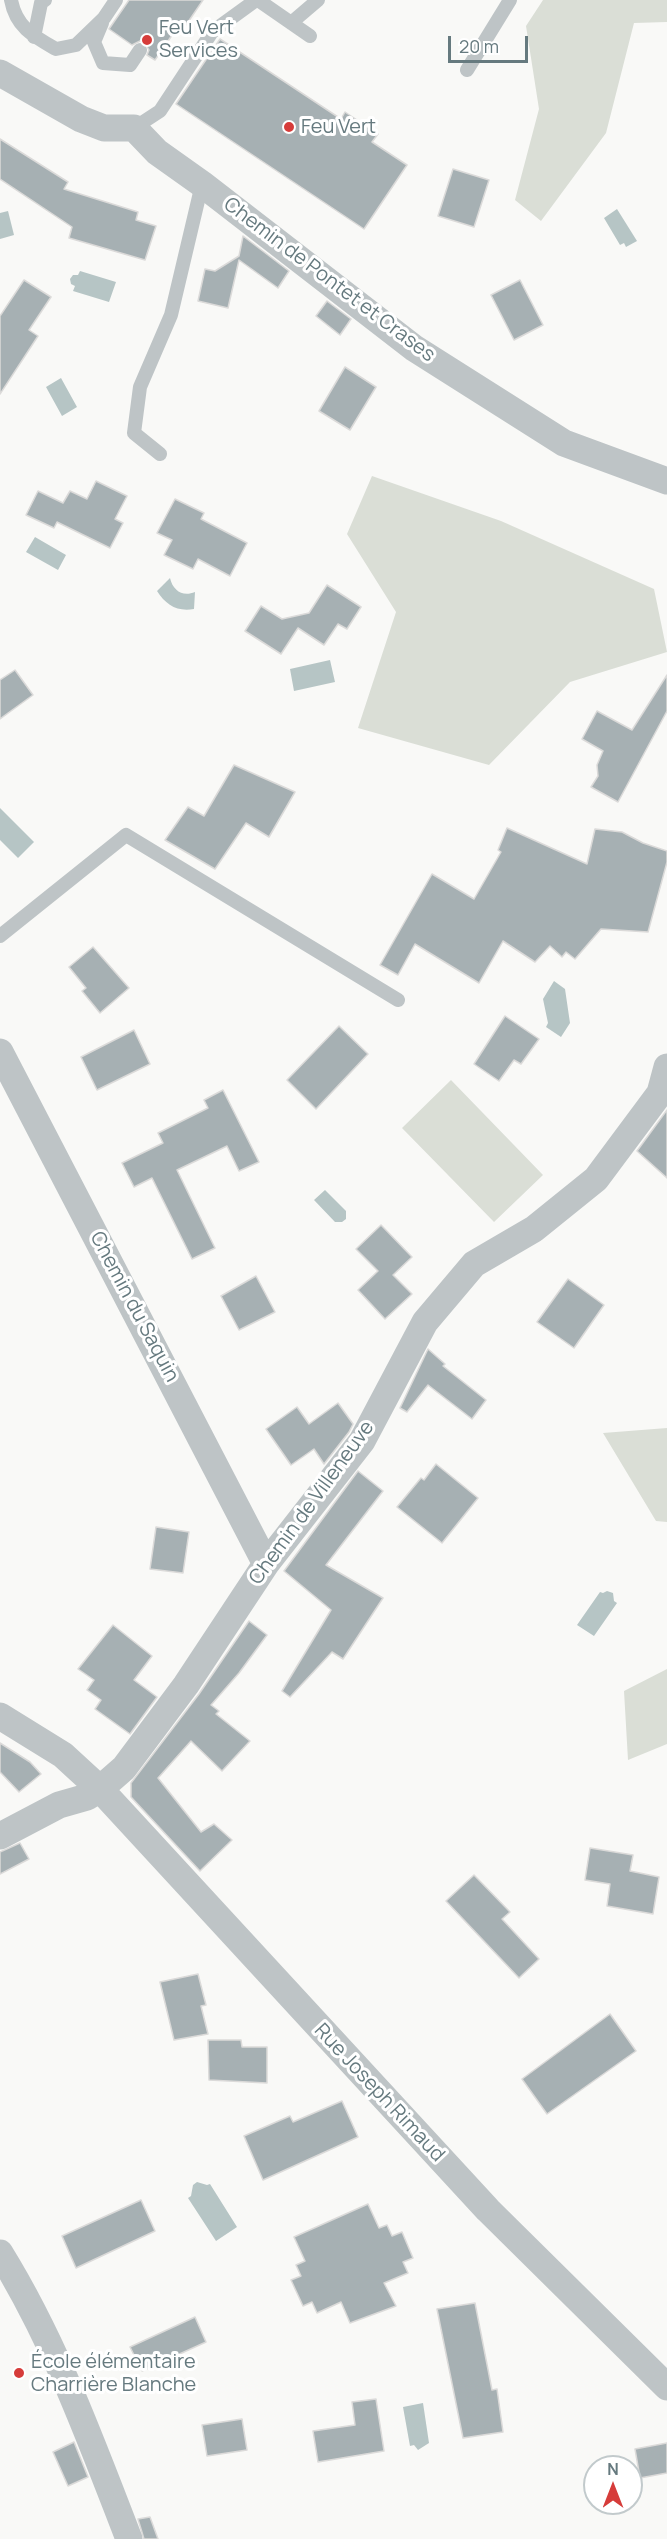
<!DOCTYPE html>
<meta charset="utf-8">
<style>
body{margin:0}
#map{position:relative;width:667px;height:2539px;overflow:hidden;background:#f9f9f7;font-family:Manrope,sans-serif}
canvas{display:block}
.north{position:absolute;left:583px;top:2455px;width:60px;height:60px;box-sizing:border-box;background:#fff;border:2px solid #c2cacc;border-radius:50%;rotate:0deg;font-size:16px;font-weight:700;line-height:24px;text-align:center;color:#667a7f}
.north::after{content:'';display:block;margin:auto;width:21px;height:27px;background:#d63c3a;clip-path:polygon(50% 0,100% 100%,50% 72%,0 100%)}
.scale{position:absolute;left:448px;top:36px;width:80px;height:27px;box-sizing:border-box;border:3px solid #667a7f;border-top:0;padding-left:8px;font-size:18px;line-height:21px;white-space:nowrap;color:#667a7f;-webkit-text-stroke:4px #fff;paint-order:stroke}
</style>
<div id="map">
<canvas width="667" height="2539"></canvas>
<div class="north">N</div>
<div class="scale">20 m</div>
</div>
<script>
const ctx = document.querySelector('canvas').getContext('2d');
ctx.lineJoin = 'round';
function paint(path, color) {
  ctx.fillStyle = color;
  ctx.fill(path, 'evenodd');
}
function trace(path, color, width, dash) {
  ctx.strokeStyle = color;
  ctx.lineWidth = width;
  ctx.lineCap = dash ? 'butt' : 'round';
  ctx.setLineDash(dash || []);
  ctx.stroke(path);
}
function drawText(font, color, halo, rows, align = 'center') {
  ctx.font = font + ' Manrope,sans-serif';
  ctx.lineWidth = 6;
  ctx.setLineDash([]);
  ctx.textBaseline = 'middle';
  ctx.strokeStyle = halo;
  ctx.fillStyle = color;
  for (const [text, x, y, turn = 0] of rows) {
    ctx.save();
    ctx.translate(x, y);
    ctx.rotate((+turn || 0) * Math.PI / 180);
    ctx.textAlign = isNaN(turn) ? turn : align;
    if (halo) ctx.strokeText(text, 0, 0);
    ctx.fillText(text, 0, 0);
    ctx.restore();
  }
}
const green = new Path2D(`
 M543,0H667V22L634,23L606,133L541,221L515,200L539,109L526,26Z
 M372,476L501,521L654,589L667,652L570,682L489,765L358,728L396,612L347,534Z
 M451,1080L543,1175L494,1222L402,1128Z
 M667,1428V1522L656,1521L603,1433Z
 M667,1669V1744L628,1760L624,1691Z`);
const water = new Path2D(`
 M617,209L637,241L626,247L624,243L620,245L604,218Z
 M8,211L14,235L0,239V213Z
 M80,271L116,282L109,302L73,291L75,286L71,284L70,279L73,275H78Z
 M61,378L77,407L62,416L46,387Z
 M35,537L66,555L58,570L26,552Z
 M170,578C173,591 183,597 195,592L194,609C177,612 166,605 157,591Z
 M330,660L335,682L294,691L290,669Z
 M0,808L34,842L18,858L0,840Z
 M554,981L565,989L570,1023L561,1037L546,1027L548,1023L543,999Z
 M325,1190L346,1211V1219L342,1222H335L314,1200Z
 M607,1591L613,1593L614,1601L617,1603L594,1636L577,1625L600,1592L603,1593Z
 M197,2182L207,2185L210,2184L237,2227L216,2241L188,2198L191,2196L193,2185Z
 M423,2403L429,2443L418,2450L414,2445L410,2446L403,2407Z`);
const building = new Path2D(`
 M129,0H203L184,28L179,25L155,60L147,55L149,50L145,43L140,41L132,45L109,29Z
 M220,39L341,119L345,112L378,134L372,142L407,165L364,229L176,104Z
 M0,139L68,182L64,189L138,212L136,220L156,226L145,260L69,238L72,227L0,179Z
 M453,169L489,180L474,227L438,216Z
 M243,236L289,271L278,288L239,260L228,308L198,301L205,269L215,271L239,256Z
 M24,280L51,297L29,330L38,336L0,394V316Z
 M520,280L543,325L514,340L491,295Z
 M327,301L351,319L340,335L316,316Z
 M345,367L376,387L350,430L319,411Z
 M96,481L127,496L115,519L123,523L110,548L57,522L54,528L26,515L38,491L63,503L70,491L87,499Z
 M175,499L204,513L201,519L247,543L230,576L198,559L193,569L164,555L172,540L157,533Z
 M327,585L361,607L347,629L338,624L324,645L298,628L281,654L245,631L261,606L282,619L309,613Z
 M15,670L33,695L0,719V680Z
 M667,675V711L618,802L591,787L598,776L597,765L603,751L582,739L597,711L632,730Z
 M234,765L295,792L269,837L246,823L215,869L165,840L188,807L204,816Z
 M507,828L587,864L595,829L622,832L643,843L667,851V862L648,932L601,929L575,959L566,952L562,957L550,946L535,962L503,941L479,983L415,944L398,975L380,965L432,874L474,899L501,852L498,850Z
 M93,947L129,988L100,1013L82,991L86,988L69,967Z
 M505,1016L539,1039L521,1064L514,1060L499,1081L474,1064Z
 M339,1026L368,1054L316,1109L287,1080Z
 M134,1030L150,1064L97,1090L81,1057Z
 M223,1090L259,1162L239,1171L227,1146L177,1170L215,1248L192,1259L152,1178L134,1187L122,1163L163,1143L158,1133L208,1108L204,1100Z
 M667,1110V1178L637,1151Z
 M381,1225L412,1257L393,1275L412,1294L385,1319L358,1290L378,1271L356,1249Z
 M256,1276L275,1312L239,1330L221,1296Z
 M568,1279L604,1305L574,1348L537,1322Z
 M428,1349L445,1364L443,1366L486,1400L472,1419L428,1385L407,1412L400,1408Z
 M338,1403L353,1424L349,1432L324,1464L314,1449L291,1465L266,1429L297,1407L309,1424Z
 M436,1464L478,1498L442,1543L397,1507L421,1478L424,1480Z
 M358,1471L383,1491L326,1565L383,1598L343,1659L332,1652L290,1697L282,1691L331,1610L284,1571Z
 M156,1527L189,1532L183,1573L150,1569Z
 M249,1621L267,1635L239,1673L211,1705L219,1711L216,1714L250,1741L222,1771L191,1741L158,1778L201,1832L214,1824L232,1840L200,1871L131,1797V1783L199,1694Z
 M113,1625L152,1656L134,1680L157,1697L130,1734L95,1709L101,1700L87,1690L94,1680L78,1669Z
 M0,1743L30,1762L41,1774L19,1792L0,1772Z
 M20,1843L29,1859L0,1874V1852Z
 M590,1848L633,1855L630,1871L659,1877L653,1914L607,1906L610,1884L585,1880Z
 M474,1875L510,1912L502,1919L539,1959L519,1978L446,1901Z
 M198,1974L206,2005L201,2006L208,2034L174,2040L160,1982Z
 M610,2014L636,2051L547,2114L522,2079Z
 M208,2040H241L242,2047H267V2083L209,2080Z
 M342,2101L358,2137L263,2180L244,2136L290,2116L293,2122Z
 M141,2200L155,2231L76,2268L62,2236Z
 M368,2204L379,2228L387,2225L392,2236L402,2232L413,2258L403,2262L408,2273L384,2283L396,2306L350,2323L341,2302L317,2313L312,2302L303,2306L291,2280L301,2276L296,2265L305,2261L294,2237Z
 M475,2303L492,2390L497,2389L503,2432L463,2438L437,2309Z
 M195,2317L206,2342L142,2371L130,2347Z
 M376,2399L384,2451L318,2462L313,2431L355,2425L352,2402Z
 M242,2419L247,2450L207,2456L202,2425Z
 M74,2442L88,2477L68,2486L53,2452Z
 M667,2443V2473L640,2478L635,2449Z
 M150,2517L158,2539H144L138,2519Z`);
const lane = new Path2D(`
 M11,0C16,27 33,36 56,49L76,45L104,18L116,0
 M258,0L310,36
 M102,23L94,42L103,63L130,65L140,50
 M291,23L318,0
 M34,37L41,3L45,0
 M467,70L510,0
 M134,128L160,111L212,32L256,0
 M160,454L134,433L140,387L171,315L202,184
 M0,936L126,835L398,1000`);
const street = new Path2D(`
 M0,73L81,119L104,128H134L157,152L202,184L414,348L564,443L667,481
 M0,1052L266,1564
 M0,1716L63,1755L100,1789L488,2210L667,2387
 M0,1836L59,1805L87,1797L100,1789L124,1768L186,1685L266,1564L362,1441L425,1322L474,1264L534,1229L596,1179L660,1093L667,1067
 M0,2253C55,2342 91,2441 129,2539`);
const markers = [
 [147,40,6,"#d63c3a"],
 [289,127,6,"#d63c3a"],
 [19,2373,6,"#d63c3a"]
];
const poiNames = [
 ["Feu Vert",159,28],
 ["Services",159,51],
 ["Feu Vert",301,127],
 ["École élémentaire",31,2362],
 ["Charrière Blanche",31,2385]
];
const streetNames = [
 ["Chemin de Pontet et Crases",329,280,37],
 ["Chemin du Saquin",134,1307,62],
 ["Chemin de Villeneuve",312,1503,-54],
 ["Rue Joseph Rimaud",379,2093,47]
];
paint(green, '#daded6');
paint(water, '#b6c5c5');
paint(building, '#a6b0b3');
trace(building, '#dbdad9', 1.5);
trace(lane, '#bec4c6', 14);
trace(street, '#bec4c6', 27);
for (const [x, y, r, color] of markers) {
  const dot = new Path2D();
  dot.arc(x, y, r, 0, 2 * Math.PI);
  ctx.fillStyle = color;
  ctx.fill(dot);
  trace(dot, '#fff', 2);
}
drawText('20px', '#667a7f', '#fff', poiNames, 'left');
drawText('20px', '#667a7f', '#fff', streetNames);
</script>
